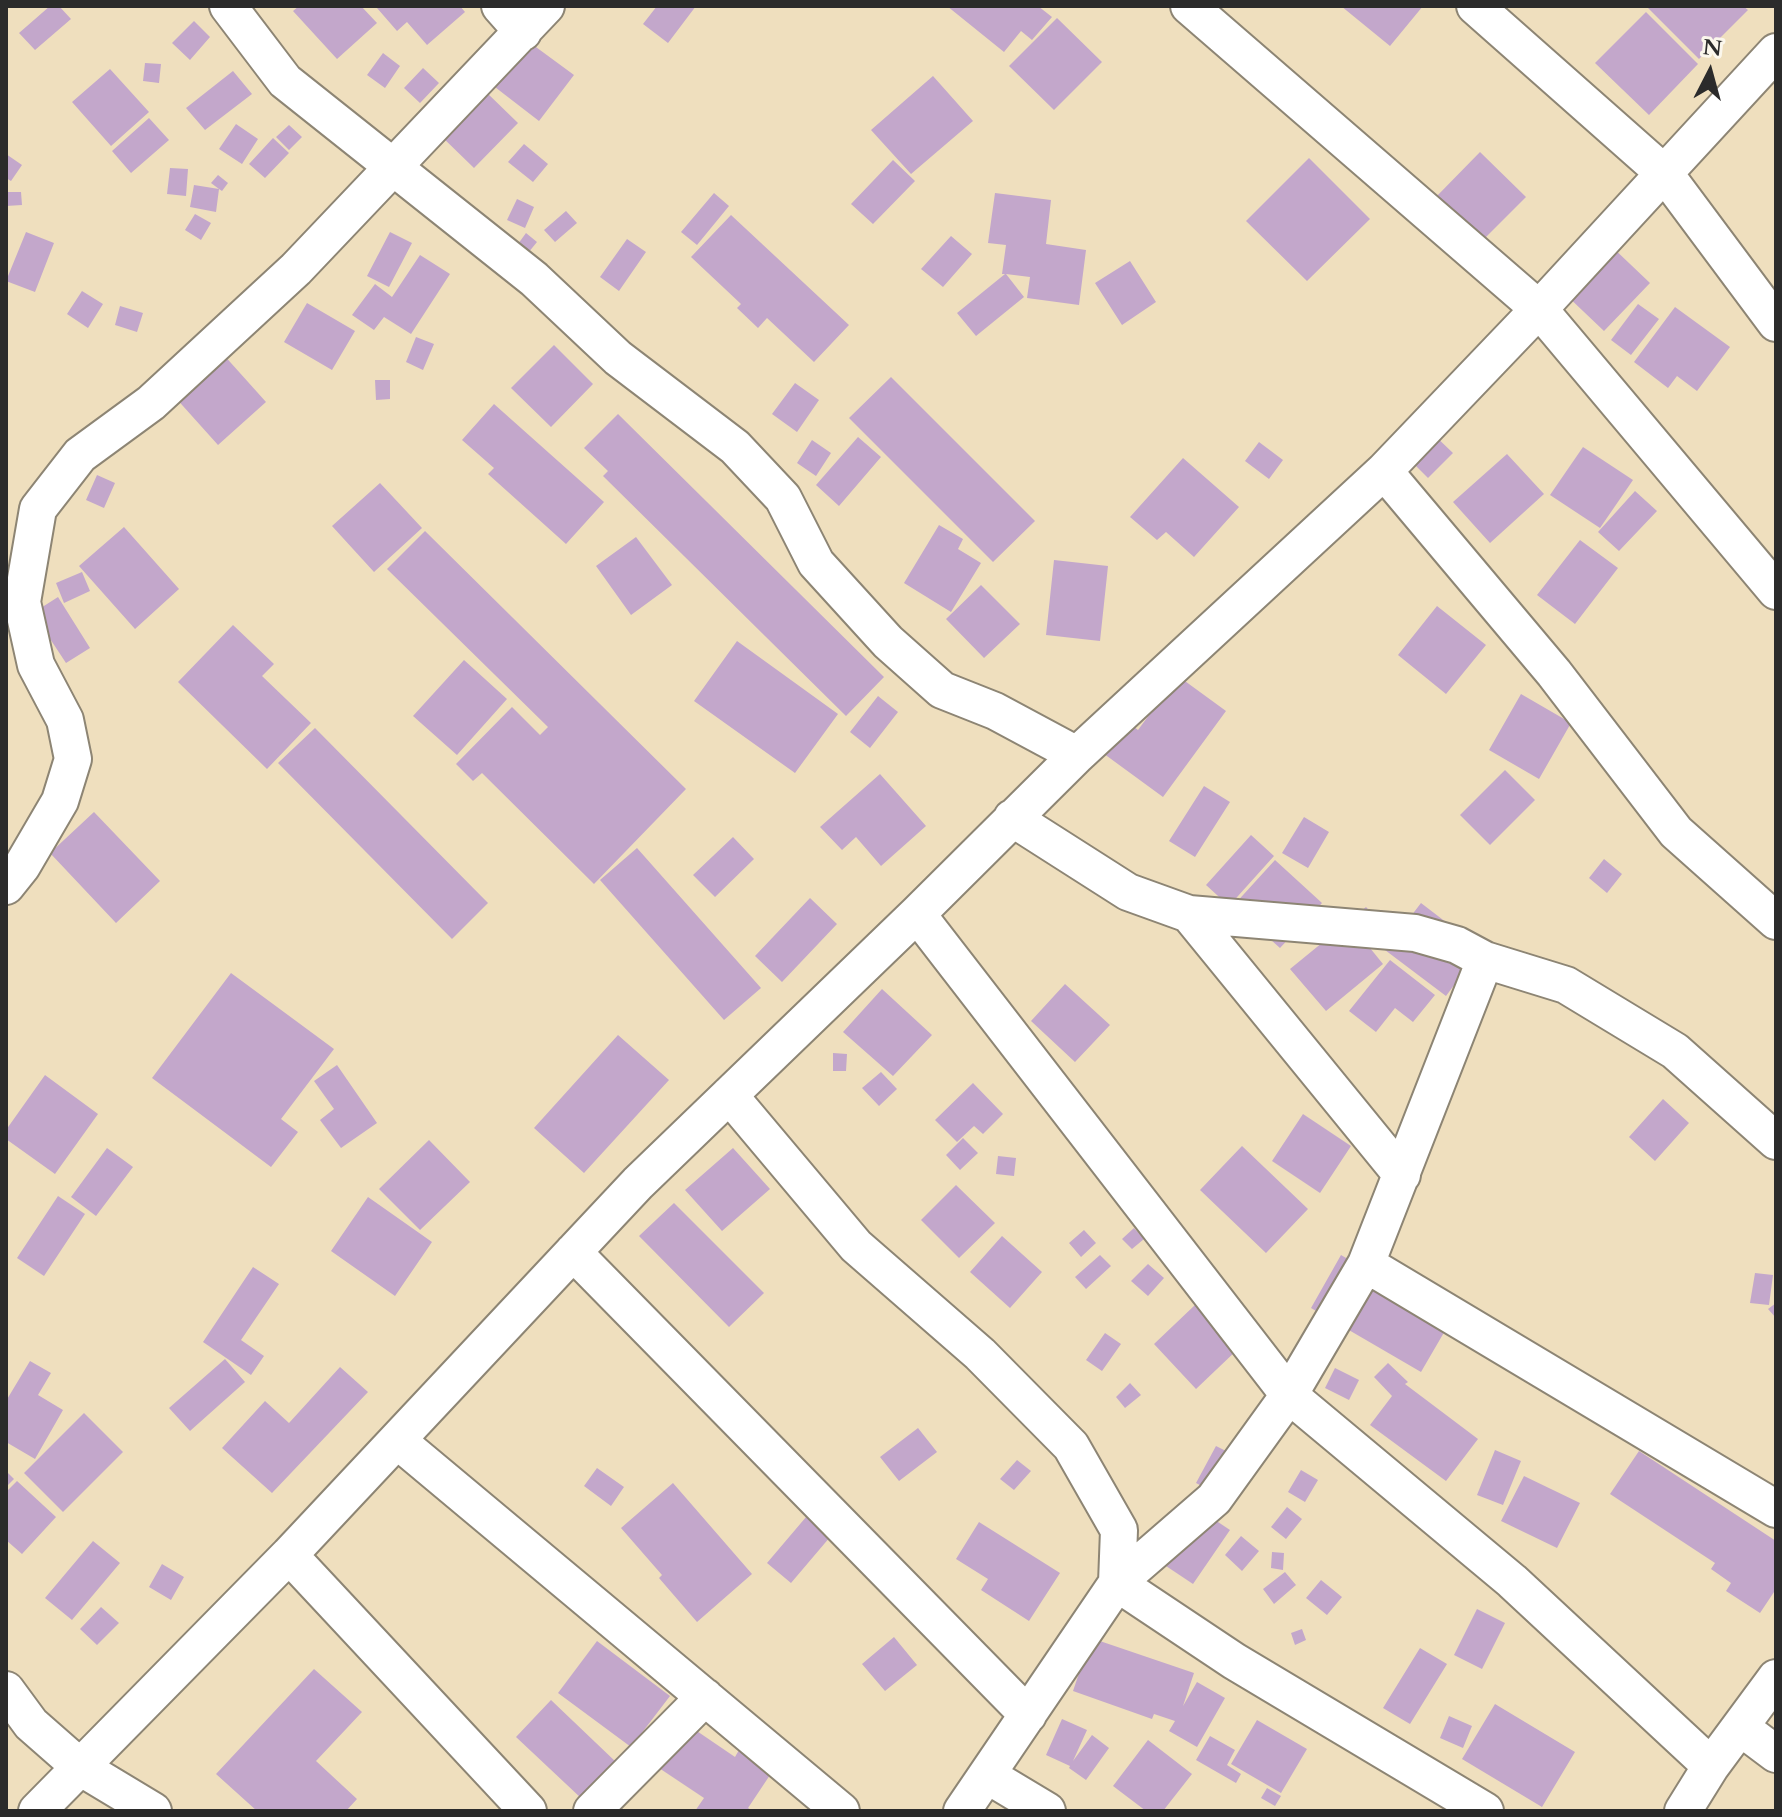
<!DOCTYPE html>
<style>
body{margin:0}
#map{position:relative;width:1782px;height:1817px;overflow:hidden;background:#efdfbe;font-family:Cardo,serif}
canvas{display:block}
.frame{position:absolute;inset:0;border:8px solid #2b2b2b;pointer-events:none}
.north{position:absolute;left:1670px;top:32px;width:80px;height:80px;-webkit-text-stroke:6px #fbf7ec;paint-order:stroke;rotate:6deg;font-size:22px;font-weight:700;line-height:32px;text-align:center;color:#2b2b2b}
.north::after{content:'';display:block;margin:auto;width:28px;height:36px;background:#2b2b2b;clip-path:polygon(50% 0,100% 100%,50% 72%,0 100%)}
</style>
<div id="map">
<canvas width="1782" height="1817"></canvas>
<div class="frame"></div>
<div class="north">N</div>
</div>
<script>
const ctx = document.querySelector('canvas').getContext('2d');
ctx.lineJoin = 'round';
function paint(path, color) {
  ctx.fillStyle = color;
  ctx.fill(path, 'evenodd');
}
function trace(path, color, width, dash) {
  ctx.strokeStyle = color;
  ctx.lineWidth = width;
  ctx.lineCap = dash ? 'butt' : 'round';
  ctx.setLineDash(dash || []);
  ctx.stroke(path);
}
const building = new Path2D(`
 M50,6H59L71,19L35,50L19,33Z
 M299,6H361L377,23L337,59L293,11Z
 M379,6H460L465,12L427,45L407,22L397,31L377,8Z
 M657,6H696L668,43L643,24Z
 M947,6H1038L1052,17L1032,40L1021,31L1004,52Z
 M1341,6H1423L1390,46Z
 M1646,6H1743L1748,10L1699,59Z
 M1646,12L1698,64L1649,115L1595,63Z
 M1057,18L1102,62L1054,110L1009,66Z
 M194,21L210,37L190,60L172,43Z
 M525,39L574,75L539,121L491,84Z
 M383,53L400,66L385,88L367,75Z
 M145,63L161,64L159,83L143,81Z
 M423,68L439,83L420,103L404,88Z
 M110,69L149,112L111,146L72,102Z
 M233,71L252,94L205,130L186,108Z
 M933,76L973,121L911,174L871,130Z
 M483,89L518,123L474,168L439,134Z
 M149,118L169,140L131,173L112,151Z
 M236,124L258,139L242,164L219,149Z
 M289,125L302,137L289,150L276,137Z
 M273,138L289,153L265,178L249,164Z
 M524,144L548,164L533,182L508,162Z
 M1480,152L1526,197L1481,242L1435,198Z
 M6,154L22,165L11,181L6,178Z
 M1309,158L1370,219L1307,281L1246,221Z
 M893,160L915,181L873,224L851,204Z
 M170,168L188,169L186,196L167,194Z
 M218,175L228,183L222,191L219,189L216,212L190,207L194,185L219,189L211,183Z
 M6,192H21L22,205L6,206Z
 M714,193L729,206L697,245L681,232Z
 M995,193L1051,200L1046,244L1086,250L1079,305L1027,298L1030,277L1006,274L1024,297L976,336L957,313L1005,274H1002L1006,245L988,243Z
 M517,199L534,207L525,228L507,220Z
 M566,211L577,223L555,242L544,230Z
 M195,214L211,223L201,240L185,230Z
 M731,215L849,325L814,362L767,318L758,328L737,308L741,304L691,257Z
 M26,232L54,243L35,292L6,281Z
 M390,232L412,243L389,287L367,276Z
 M526,233L537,242L528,253L518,244Z
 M951,236L972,254L943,287L921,269Z
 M627,239L646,252L619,291L600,277Z
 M1609,244L1650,283L1604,331L1563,292Z
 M420,255L450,274L411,334L384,317L374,330L352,315L375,284L392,297Z
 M1130,261L1156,302L1122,325L1095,283Z
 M82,291L103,304L88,328L67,314Z
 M307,303L355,331L332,370L284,342Z
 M1638,304L1659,319L1631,355L1611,340Z
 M120,306L143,313L137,332L115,325Z
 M1675,307L1730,347L1697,391L1677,376L1668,388L1634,362Z
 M416,337L434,344L423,370L406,362Z
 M554,345L593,384L551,427L511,388Z
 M222,353L266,402L218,445L174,396Z
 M891,377L1035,521L993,562L849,418Z
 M375,380H390V399L376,400Z
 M795,383L819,400L797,432L772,414Z
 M494,404L604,502L566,544L488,474L494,468L462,440Z
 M618,414L884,677L846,716L603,476L608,471L584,448Z
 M1431,432L1453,453L1428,478L1407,457Z
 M858,437L881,457L839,506L816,485Z
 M812,440L831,453L816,476L797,463Z
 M1259,442L1283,460L1269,479L1245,461Z
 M1583,447L1633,480L1600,528L1550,495Z
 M1507,454L1544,494L1490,543L1453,502Z
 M1183,458L1239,507L1194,557L1166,532L1157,540L1130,517Z
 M97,475L115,483L104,508L86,500Z
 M380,483L422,528L374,572L332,526Z
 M1635,491L1657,511L1619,551L1598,532Z
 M939,525L963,539L958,549L981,563L951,612L904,583Z
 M124,527L179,589L135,629L79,566Z
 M425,531L686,789L594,884L482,773L473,781L456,764L512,707L540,735L548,727L387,569Z
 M636,537L672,585L631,615L596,566Z
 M1580,540L1618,568L1575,624L1537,595Z
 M1054,560L1108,566L1100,641L1046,635Z
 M82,572L90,591L64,603L56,583Z
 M981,585L1020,624L984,658L946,619Z
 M58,597L90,648L66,663L33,613Z
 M1437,606L1486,645L1446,694L1398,655Z
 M233,625L274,664L262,676L311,723L267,769L178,682Z
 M737,641L838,714L795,773L694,701Z
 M464,660L507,699L457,755L413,716Z
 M1178,676L1226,711L1163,797L1096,748L1120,716L1138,730Z
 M1521,694L1571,723L1539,779L1489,750Z
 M878,696L898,712L870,748L850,732Z
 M315,728L488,903L452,939L278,763Z
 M1505,770L1535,800L1490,845L1460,815Z
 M880,774L926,826L881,866L856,837L842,850L820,827Z
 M1204,786L1230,802L1195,857L1169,841Z
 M94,812L160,881L116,923L50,853Z
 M1304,817L1329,832L1308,868L1282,853Z
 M1251,835L1274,856L1229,906L1206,885Z
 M733,837L754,859L715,897L693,875Z
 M637,848L761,988L724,1020L600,880Z
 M1604,859L1622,874L1607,893L1589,878Z
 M1275,860L1322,903L1280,948L1233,906Z
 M810,898L837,924L782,982L755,956Z
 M1421,903L1481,949L1446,996L1385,950Z
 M1366,907L1389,933L1370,948L1383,964L1326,1011L1290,969Z
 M1390,960L1435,995L1413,1022L1395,1008L1376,1032L1349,1011Z
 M231,973L334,1049L281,1119L298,1132L271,1167L152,1078Z
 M1065,984L1110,1025L1075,1062L1031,1021Z
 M882,989L932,1035L893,1076L843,1032Z
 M618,1035L669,1080L584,1173L534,1128Z
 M833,1053L847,1054L846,1071H833Z
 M337,1065L377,1123L341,1148L320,1120L334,1109L314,1081Z
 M881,1072L897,1089L879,1106L862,1088Z
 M45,1075L98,1114L55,1174L6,1139V1130Z
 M973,1083L1003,1114L983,1134L974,1126L957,1142L935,1120Z
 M1663,1099L1689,1123L1655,1161L1629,1137Z
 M1303,1114L1351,1146L1320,1193L1272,1161Z
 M963,1138L978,1153L960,1170L946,1155Z
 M429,1140L470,1182L420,1230L379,1189Z
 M1242,1146L1308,1209L1266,1253L1200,1190Z
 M107,1148L133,1167L96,1216L71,1197Z
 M733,1148L770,1189L722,1231L685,1190Z
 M998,1156L1016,1158L1014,1176L996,1174Z
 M956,1185L995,1223L959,1258L921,1220Z
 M58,1196L85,1214L44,1276L17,1258Z
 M368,1197L432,1242L395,1296L331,1251Z
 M674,1203L764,1293L729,1327L639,1236Z
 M1134,1228L1144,1239L1132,1249L1122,1239Z
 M1084,1230L1096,1243L1081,1257L1069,1243Z
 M1002,1236L1042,1272L1010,1308L970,1272Z
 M1100,1255L1111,1266L1086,1289L1075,1277Z
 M1341,1255L1397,1288L1446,1329L1421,1372L1311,1308Z
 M1148,1264L1164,1278L1148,1296L1131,1281Z
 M253,1267L279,1284L241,1340L264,1356L251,1375L203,1342Z
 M1755,1273L1773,1275L1769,1305L1750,1303Z
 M1776,1303V1318L1768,1309Z
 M1195,1305L1238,1349L1196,1389L1154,1344Z
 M1105,1333L1121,1344L1102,1371L1086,1360Z
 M225,1359L245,1382L190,1431L169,1408Z
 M30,1361L51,1373L38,1395L63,1410L35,1459L6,1442V1401Z
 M1388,1363L1408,1382L1405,1384L1478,1439L1446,1481L1370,1425L1392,1396L1374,1377Z
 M340,1367L368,1392L272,1493L222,1448L265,1401L289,1423Z
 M1335,1368L1359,1380L1349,1400L1325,1388Z
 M1130,1383L1141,1395L1125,1408L1116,1397Z
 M84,1413L123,1452L63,1512L24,1473Z
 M918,1428L937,1452L899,1481L880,1457Z
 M1216,1446L1248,1462L1229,1500L1196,1483Z
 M1495,1450L1521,1461L1503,1505L1477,1495Z
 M1639,1451L1776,1541V1589L1760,1613L1726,1591L1731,1583L1711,1569L1715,1563L1610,1494Z
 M1017,1460L1031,1471L1014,1490L1000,1479Z
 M597,1468L624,1487L611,1506L584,1486Z
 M1301,1470L1318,1480L1305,1502L1288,1492Z
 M6,1471L14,1479L6,1487Z
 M1524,1476L1580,1503L1557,1548L1501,1521Z
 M17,1481L56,1517L22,1554L6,1540V1492Z
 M673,1483L752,1574L697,1622L659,1578L662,1575L621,1528Z
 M1194,1506L1230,1530L1193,1584L1157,1560Z
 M1287,1507L1302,1519L1286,1539L1271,1527Z
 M812,1510L836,1530L791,1583L767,1563Z
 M979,1522L1060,1573L1029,1621L981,1590L988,1579L956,1559Z
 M1241,1536L1259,1551L1242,1571L1225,1555Z
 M93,1541L120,1563L72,1620L45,1598Z
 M1272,1552L1284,1553L1283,1570L1271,1568Z
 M162,1564L184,1577L171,1600L149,1587Z
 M1285,1572L1296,1585L1274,1604L1263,1589Z
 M1321,1580L1342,1597L1327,1615L1306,1598Z
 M101,1607L119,1623L97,1645L80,1629Z
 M1477,1609L1505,1623L1482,1669L1454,1655Z
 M1302,1629L1306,1640L1295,1645L1291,1633Z
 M894,1637L917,1665L885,1691L862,1664Z
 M1091,1638L1194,1673L1183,1706L1197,1682L1225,1698L1197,1747L1169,1731L1175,1721L1154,1714L1152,1719L1073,1691Z
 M597,1641L670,1696L631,1747L558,1693Z
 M1420,1648L1447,1664L1410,1724L1383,1708Z
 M314,1669L362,1712L316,1761L357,1799L346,1811H257L216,1774Z
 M551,1700L617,1763L582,1799L516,1737Z
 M1495,1704L1575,1752L1542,1807L1462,1759Z
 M1449,1716L1472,1726L1463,1748L1440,1738Z
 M1062,1719L1087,1730L1073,1761L1092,1735L1109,1748L1086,1780L1069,1768L1070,1766L1046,1755Z
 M1257,1720L1307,1749L1281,1793L1231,1764Z
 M688,1725L735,1757L739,1750L772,1772L748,1808L753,1811H695L704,1798L659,1768Z
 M1210,1736L1235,1750L1227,1765L1241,1774L1236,1783L1196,1760Z
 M1148,1740L1192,1774L1163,1811H1146L1113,1786Z
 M1267,1788L1281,1796L1275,1806L1261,1798Z`);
const minor = new Path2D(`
 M228,6L285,81L534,279L618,358L735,447L783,498L816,563L888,642L942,690L995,711L1077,755
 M500,6L523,32
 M1189,6L1539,309L1776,591
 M1475,6L1665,174L1776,323
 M1384,471L1554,673L1676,832L1776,921
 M1012,818L1128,892L1189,914L1415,933L1457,945L1485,960L1566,985L1675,1051L1776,1141
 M6,886L22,866L60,801L73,759L65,720L36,665L22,602L38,509L80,455L151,403L296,269L546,6
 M917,914L1289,1395L1512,1581L1711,1766
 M1189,914L1402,1175
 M729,1095L856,1246L980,1354L1071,1446L1119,1530L1117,1583L1234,1661L1485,1811
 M573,1252L1028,1715
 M1366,1264L1776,1509
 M398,1441L841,1811
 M289,1555L528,1811
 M6,1690L31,1724L80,1767L153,1811
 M1740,1727L1776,1754
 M987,1775L1047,1811
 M37,1811L289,1555L638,1183L917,914L1077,755L1384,471L1539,309L1776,52
 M592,1811L705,1697
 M962,1811L1117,1583L1214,1499L1289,1395L1366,1264L1485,960
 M1683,1811L1711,1766L1776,1678`);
paint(building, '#c3a7cb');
trace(minor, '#8d8574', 40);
trace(minor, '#fff', 36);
</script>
